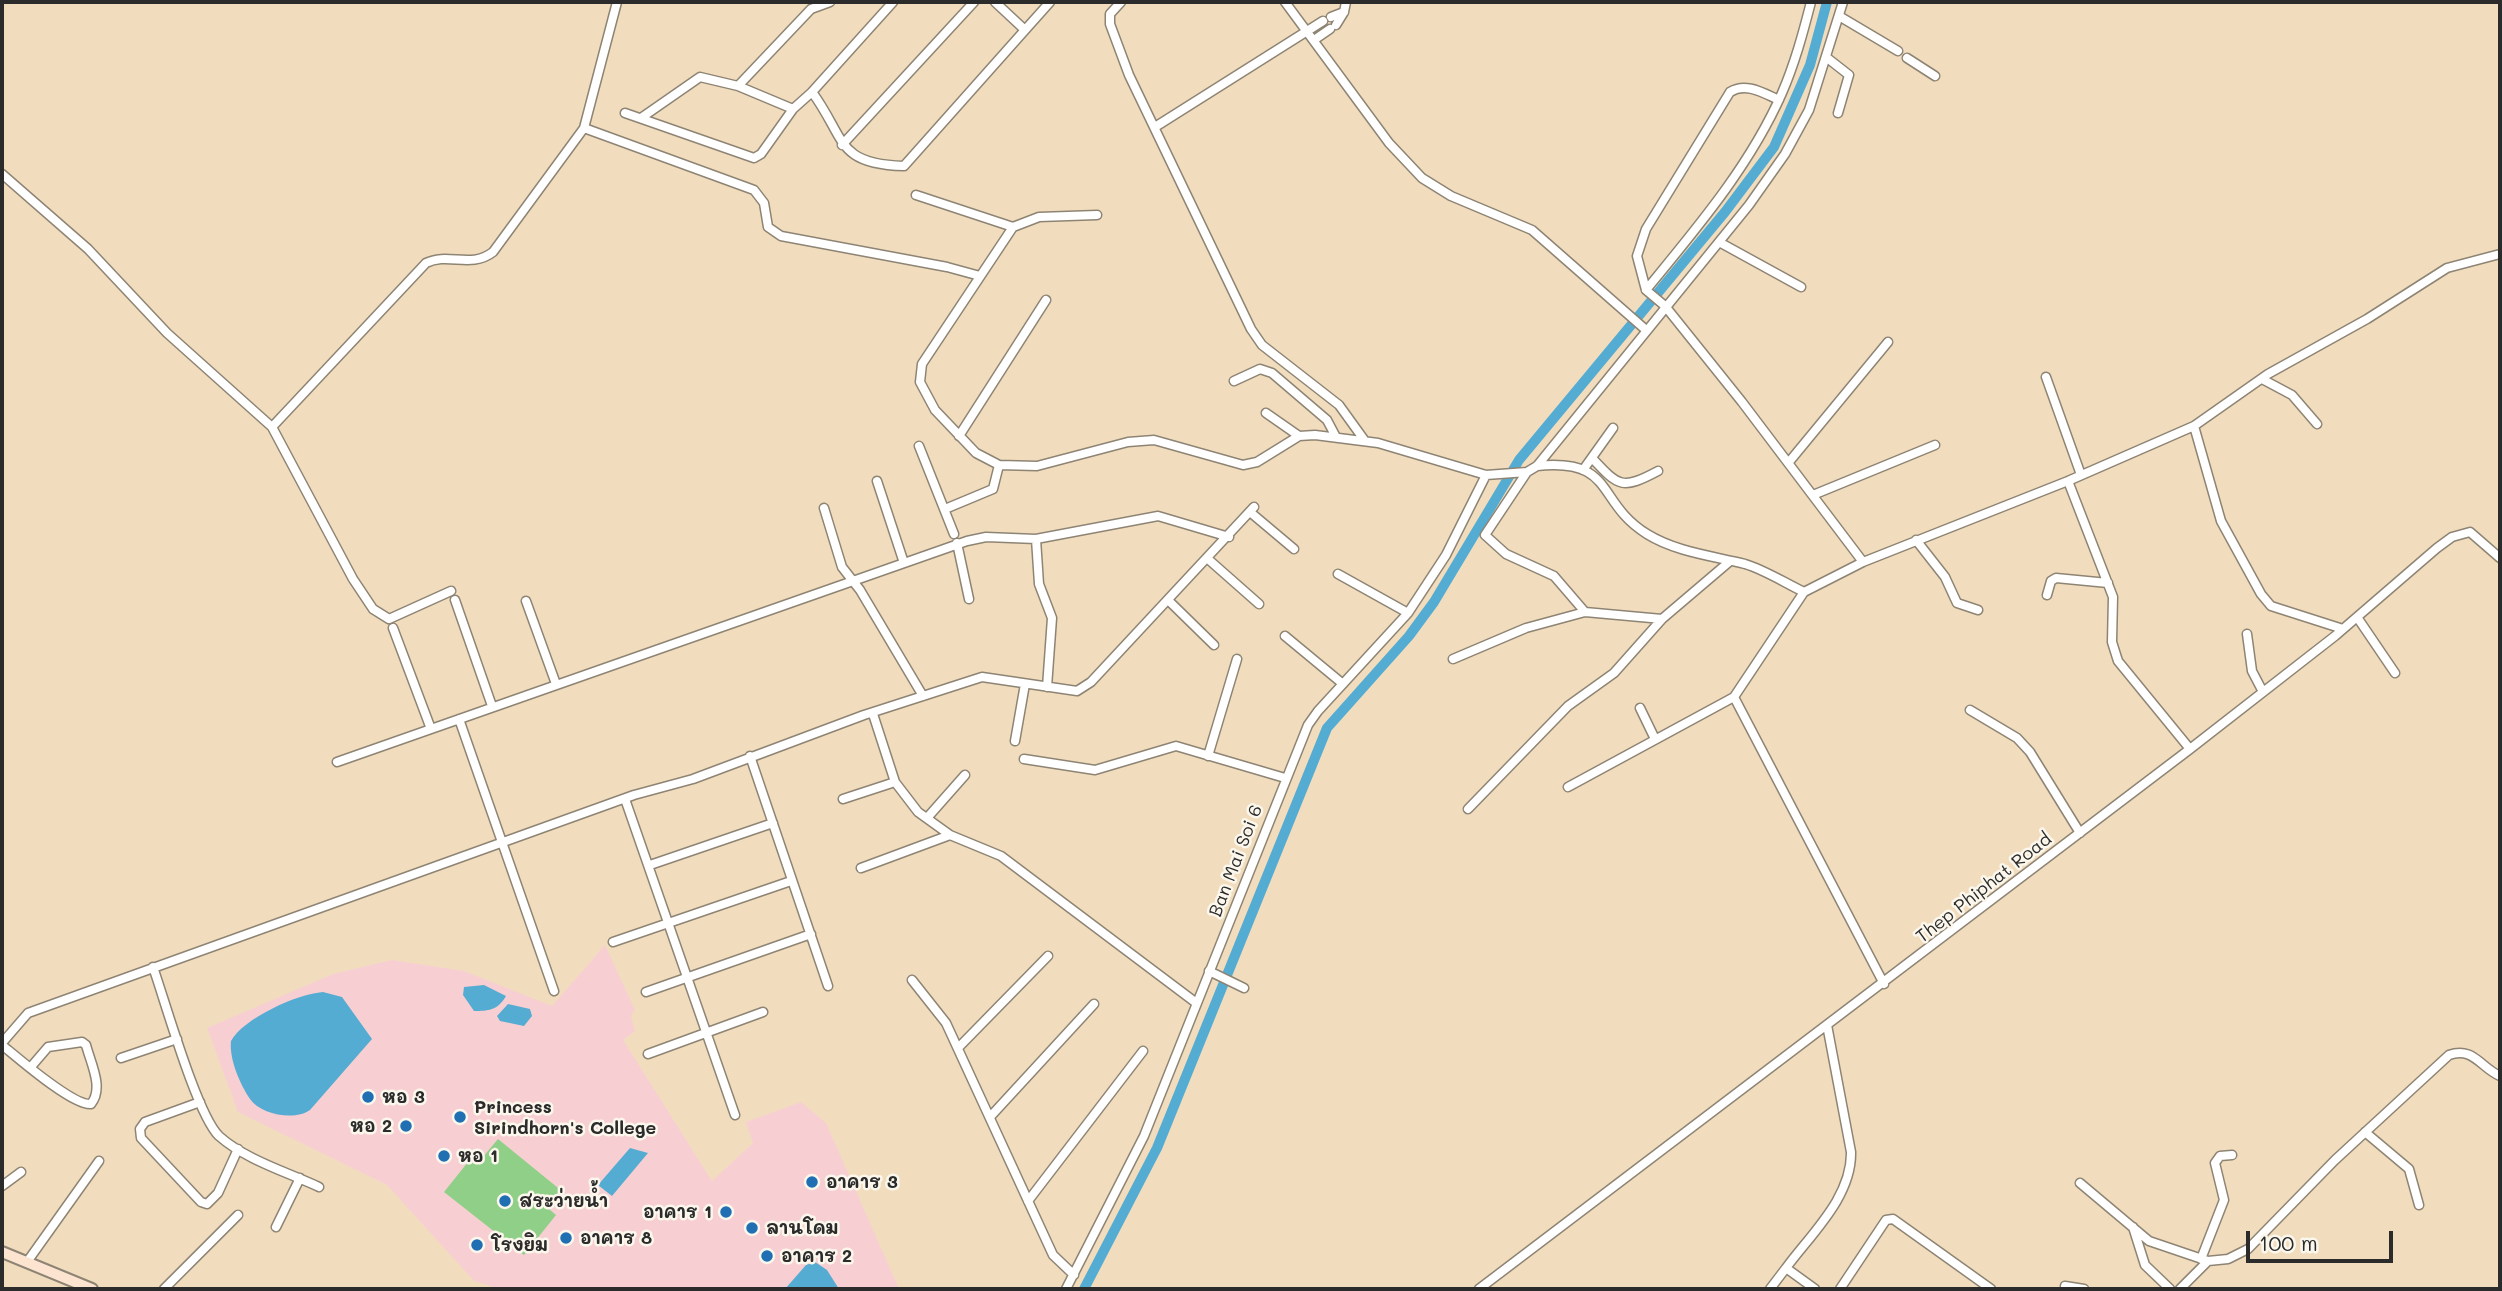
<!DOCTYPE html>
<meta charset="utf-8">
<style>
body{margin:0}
#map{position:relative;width:2502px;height:1291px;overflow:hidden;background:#f1ddbd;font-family:Mali,sans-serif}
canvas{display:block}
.frame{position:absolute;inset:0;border:4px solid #2b2b2b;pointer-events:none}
.scale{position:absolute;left:2246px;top:1231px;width:147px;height:32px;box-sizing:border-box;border:4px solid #2b2b2b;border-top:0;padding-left:9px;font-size:21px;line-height:24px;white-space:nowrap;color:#2b2b2b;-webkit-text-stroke:5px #fbf7ec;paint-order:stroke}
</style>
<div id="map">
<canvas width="2502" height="1291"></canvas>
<div class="frame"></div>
<div class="scale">100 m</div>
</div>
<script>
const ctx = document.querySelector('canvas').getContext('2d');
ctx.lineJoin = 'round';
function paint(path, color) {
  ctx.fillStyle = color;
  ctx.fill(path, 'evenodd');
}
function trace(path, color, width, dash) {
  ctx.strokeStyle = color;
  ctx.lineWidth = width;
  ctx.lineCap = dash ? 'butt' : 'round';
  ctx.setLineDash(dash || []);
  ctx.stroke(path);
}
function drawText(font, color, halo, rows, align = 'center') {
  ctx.font = font + ' Mali,"Playpen Sans Thai",sans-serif';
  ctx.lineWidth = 5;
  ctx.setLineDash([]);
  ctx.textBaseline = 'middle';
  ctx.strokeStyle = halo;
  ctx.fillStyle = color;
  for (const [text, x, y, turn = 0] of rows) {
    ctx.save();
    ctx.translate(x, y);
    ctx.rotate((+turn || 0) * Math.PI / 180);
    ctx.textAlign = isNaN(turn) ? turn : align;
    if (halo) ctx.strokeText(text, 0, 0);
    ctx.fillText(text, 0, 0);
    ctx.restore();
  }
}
const built = new Path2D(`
 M605,945L635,1010L631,1016L635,1031L623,1040L712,1181L753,1143L746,1122L801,1102L826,1123L899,1289H499L474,1281L387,1185L238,1112L207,1028L333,974L392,960L464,971L552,1006Z`);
const green = new Path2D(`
 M498,1139L563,1192L549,1209L556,1215L524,1255L444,1192L476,1152L483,1157Z`);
const water = new Path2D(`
 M484,985L506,996C498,1010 489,1011 474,1011L463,995L464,987Z
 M323,992L342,997L372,1039L310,1110C295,1121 261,1115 250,1099C240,1084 229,1059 231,1041C244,1018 297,994 323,992Z
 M508,1004L530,1009L532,1016L524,1026L500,1021L497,1016Z
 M630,1148L648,1153L612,1196L598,1185Z
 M815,1262L827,1270L839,1289H785L806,1265Z`);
const canal = new Path2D(`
 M1084,1289L1157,1148L1327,728L1409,636L1434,602L1519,460L1725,212L1774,147L1810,65L1827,2`);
const minor = new Path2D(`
 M830,2L811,9L738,86L793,109L812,92C846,138 835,164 904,166L1025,30
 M995,2L1025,30L1050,2
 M1121,2L1110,14V24L1129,75L1251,329L1262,345L1339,405L1365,441
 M1285,2L1389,143L1422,178L1451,196L1532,230L1646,330
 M1839,16L1898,51
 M1331,17L1344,12
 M1336,25L1344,12L1346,2
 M1314,40L1330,29
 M1826,57L1849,75L1838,113
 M1907,58L1935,76
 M812,92L893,2
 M1779,100C1763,93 1746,82 1730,92L1646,229L1637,256L1646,290L1665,306L1742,402L1863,562
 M625,113L754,158L761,154L793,109
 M641,118L700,77L738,86
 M1155,127L1323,21
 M584,128L754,190L764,203L768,227L781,236L947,267L980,276
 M842,145L974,2
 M2,174L88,249L167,333L272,427L353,579L373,609L389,619L451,591
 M916,195L1013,227
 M1097,215L1039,217L1013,227L922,364L920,382L935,410L976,453L999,465L1037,466L1128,442L1154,440L1243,465L1257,462L1299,436L1315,435L1378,443L1486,475L1527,472L1537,466L1749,205L1785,154L1809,110L1843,2
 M1719,242L1801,287
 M1646,290C1696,229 1750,166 1782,93C1795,63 1803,33 1811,2
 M2046,377L2081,475
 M2262,379L2292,395L2317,424
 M1234,381L1260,369L1272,373L1327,420L1336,437
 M1266,413L1299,436
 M2194,426L2221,521L2261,594L2271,606L2343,629
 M272,427L426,263C448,252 471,269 493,252L584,128L617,2
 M959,436L1046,300
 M919,446L954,534
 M1592,458C1619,487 1622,490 1658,471
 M1789,462L1888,342
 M1537,466C1616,458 1595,502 1647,534C1676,552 1713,556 1745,564C1765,570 1785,583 1804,592
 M1583,470L1613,428
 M1527,472L1485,535L1506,554L1554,576L1585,612
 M877,481L904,563
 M2068,481L2113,597L2112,642L2118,661L2190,749
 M1813,495L1935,445
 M824,508L842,567L860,590L923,696
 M945,509L993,489L999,465
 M1250,512L1294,549
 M1036,539L1039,584L1052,618L1047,687
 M1916,540L1945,577L1957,603L1978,610
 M957,543L969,599
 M1208,559L1259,604
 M1338,574L1408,613
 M2047,595L2051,581L2056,578L2108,583
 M455,600L492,706
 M526,601L556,684
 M1169,601L1214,645
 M2357,617L2395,673
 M393,628L431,729
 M2247,634L2252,671L2263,692
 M1285,636L1343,684
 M1453,659L1526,628L1585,612L1662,619
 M1734,697L1884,984
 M1640,708L1655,739
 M1970,710L2017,738L2030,752L2080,833
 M873,714L895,782L918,812L950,835L1001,856L1195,1002
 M459,719L554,991
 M1015,741L1025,684
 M750,756L828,986
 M1208,756L1237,659
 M1024,759L1095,770L1176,746L1285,778
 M337,762L967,541L986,537L1036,539L1158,516L1229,537
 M1568,787L1734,697L1804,592L1863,562L2068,481L2194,426L2268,374L2367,319L2447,268L2500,254
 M625,799L735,1115
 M843,799L895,782
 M1468,809L1568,706L1614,673L1662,619L1729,562
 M927,818L965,775
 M650,865L773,823
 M861,868L950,835
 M613,942L791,881
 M153,967C165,1001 197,1115 219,1136C246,1160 287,1172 319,1187
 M1209,971L1244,988
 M912,980L946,1023L1053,1255L1074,1275
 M646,992L811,934
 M2,1043L28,1013L634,795L693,779L864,715L982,677L1077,691L1091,682L1254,507
 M2,1045C18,1058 73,1106 91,1104C104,1088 91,1064 86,1045L82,1042L48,1047L30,1068
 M958,1048L1048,956
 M648,1054L763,1012
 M121,1058L177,1039
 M200,1102L145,1122L140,1129L141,1138L201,1202L207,1204L218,1193L238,1149
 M990,1117L1094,1004
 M2365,1132L2409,1169L2419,1205
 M2080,1183L2149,1241L2208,1261
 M2,1186L21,1172
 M1028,1201L1143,1051
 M276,1227L300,1178
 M2133,1227L2145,1265L2170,1289
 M2201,1259L2224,1200L2215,1163L2220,1156L2232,1155
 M27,1262L99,1161
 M2065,1286L2084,1289
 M164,1289L238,1215
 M1066,1289L1144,1136L1308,725L1318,711L1408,613L1446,555L1486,475
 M1479,1289L2190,749L2335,636L2437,548L2452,537L2470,532L2500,558
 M1770,1289L1786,1268
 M1815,1289L1786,1268C1811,1234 1852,1197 1851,1152L1827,1025
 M1840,1289L1886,1220L1893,1219L1991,1289
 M2180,1289L2208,1261L2228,1259L2248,1249L2335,1160L2449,1055C2473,1046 2481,1068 2500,1076`);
const secondary = new Path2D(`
 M2,1252L92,1289`);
const markers = [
 [368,1097,7,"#1f6fb2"],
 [460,1117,7,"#1f6fb2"],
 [406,1126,7,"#1f6fb2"],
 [444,1156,7,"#1f6fb2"],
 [812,1182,7,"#1f6fb2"],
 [505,1201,7,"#1f6fb2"],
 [726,1212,7,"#1f6fb2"],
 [752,1228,7,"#1f6fb2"],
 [566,1238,7,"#1f6fb2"],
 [477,1245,7,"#1f6fb2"],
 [767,1256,7,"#1f6fb2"]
];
const streetNames = [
 ["Ban Mai Soi 6",1236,861,-69],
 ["Thep Phiphat Road",1984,888,-38]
];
const poiNames = [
 ["หอ 3",382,1097],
 ["Princess",474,1107],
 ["Sirindhorn's College",474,1128],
 ["หอ 2",392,1126,"right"],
 ["หอ 1",458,1156],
 ["อาคาร 3",826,1182],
 ["สระว่ายน้ำ",519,1201],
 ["อาคาร 1",712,1212,"right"],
 ["ลานโดม",766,1228],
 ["อาคาร 8",580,1238],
 ["โรงยิม",491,1245],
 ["อาคาร 2",781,1256]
];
paint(built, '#f7cfd3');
paint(green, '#8fcf87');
paint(water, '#55acd2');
trace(canal, '#55acd2', 10);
trace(minor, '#8e8474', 11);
trace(secondary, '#8e8474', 14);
trace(minor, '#fff', 8);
trace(secondary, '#fde4d1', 10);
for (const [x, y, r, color] of markers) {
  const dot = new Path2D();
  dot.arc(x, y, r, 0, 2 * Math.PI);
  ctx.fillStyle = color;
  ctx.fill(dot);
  trace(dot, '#fbf7ec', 2.5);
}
drawText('18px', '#2b2b2b', '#fbf7ec', streetNames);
drawText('bold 18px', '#2b2b2b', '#fbf7ec', poiNames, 'left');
</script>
